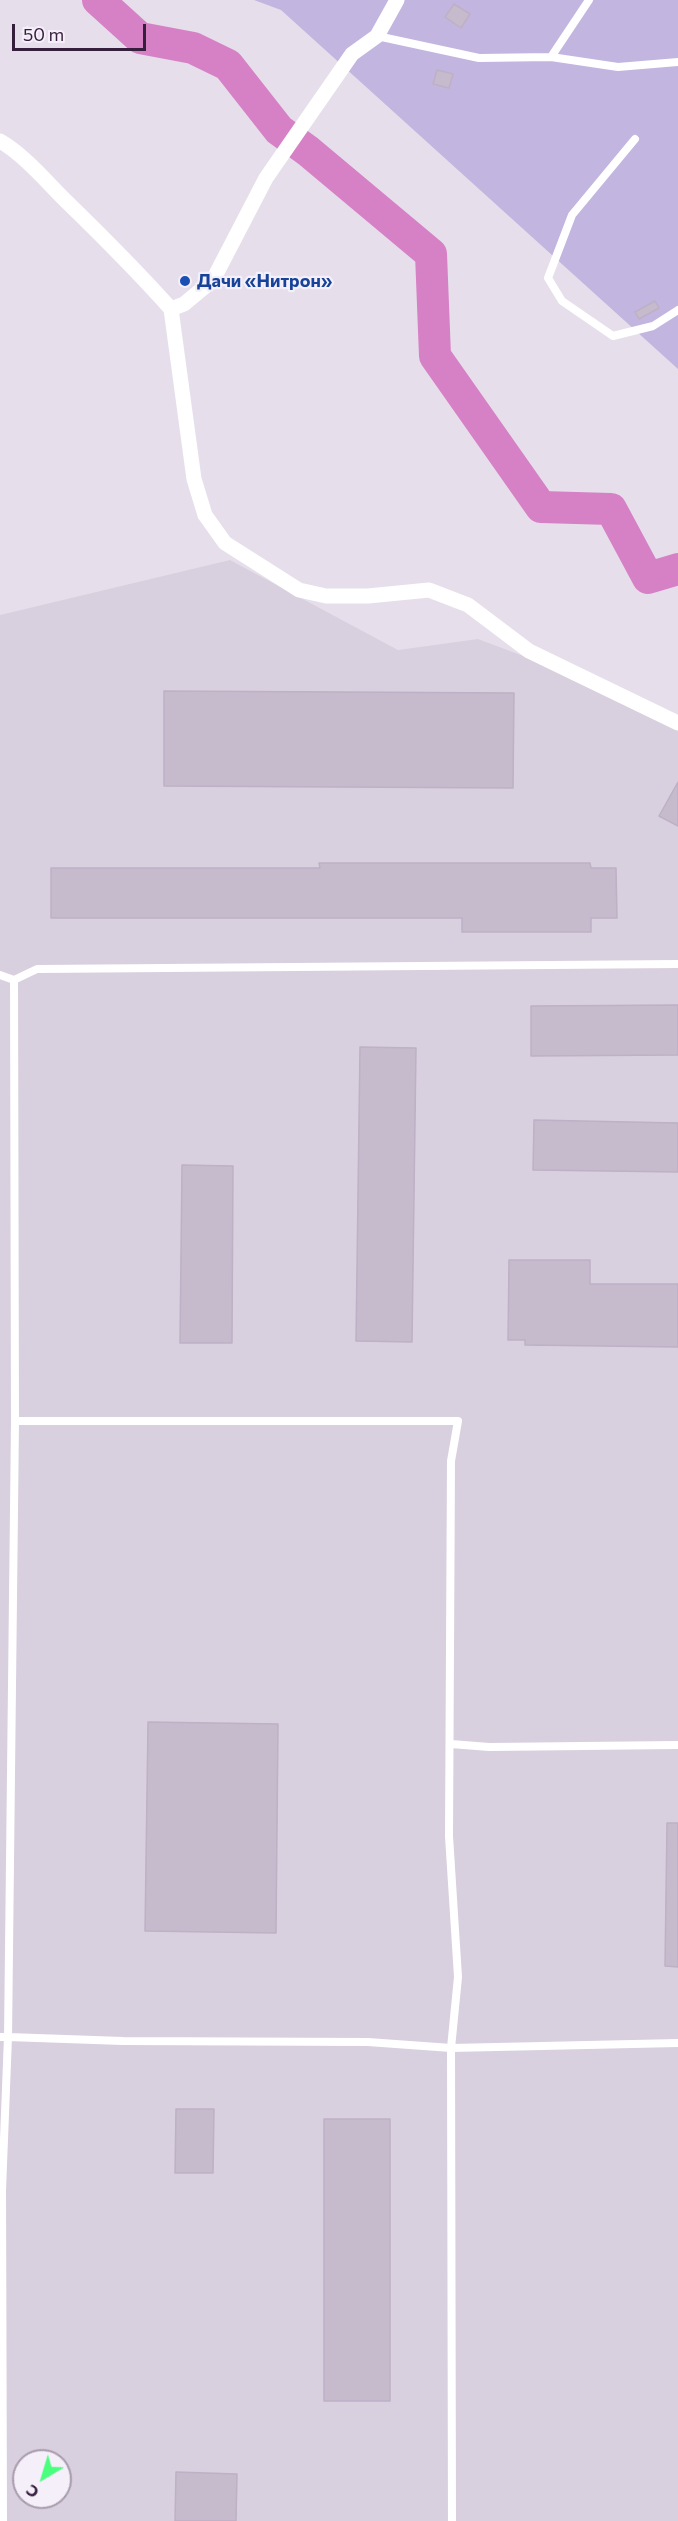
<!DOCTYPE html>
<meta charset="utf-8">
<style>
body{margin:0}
#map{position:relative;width:678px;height:2521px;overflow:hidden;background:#e6dfeb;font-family:Commissioner,sans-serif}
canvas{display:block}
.north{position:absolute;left:12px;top:2449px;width:60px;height:60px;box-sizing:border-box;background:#f4eff8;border:2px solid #a89bad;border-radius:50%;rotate:218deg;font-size:16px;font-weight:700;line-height:24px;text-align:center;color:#361e3d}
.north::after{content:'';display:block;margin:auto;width:21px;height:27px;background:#4afe7e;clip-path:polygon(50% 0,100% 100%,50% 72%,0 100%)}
.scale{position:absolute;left:12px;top:24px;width:134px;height:27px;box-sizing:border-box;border:3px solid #361e3d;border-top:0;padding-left:8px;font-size:18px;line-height:21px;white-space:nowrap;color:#361e3d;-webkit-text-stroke:4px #f4eff8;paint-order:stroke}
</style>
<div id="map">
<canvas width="678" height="2521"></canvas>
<div class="north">С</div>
<div class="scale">50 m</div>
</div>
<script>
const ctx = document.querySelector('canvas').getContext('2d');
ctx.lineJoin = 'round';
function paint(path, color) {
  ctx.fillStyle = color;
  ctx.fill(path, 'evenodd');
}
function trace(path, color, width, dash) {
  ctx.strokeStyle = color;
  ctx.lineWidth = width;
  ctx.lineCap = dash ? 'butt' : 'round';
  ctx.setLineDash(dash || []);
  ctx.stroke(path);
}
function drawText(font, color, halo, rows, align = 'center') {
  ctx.font = font + ' Commissioner,sans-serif';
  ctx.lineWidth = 4.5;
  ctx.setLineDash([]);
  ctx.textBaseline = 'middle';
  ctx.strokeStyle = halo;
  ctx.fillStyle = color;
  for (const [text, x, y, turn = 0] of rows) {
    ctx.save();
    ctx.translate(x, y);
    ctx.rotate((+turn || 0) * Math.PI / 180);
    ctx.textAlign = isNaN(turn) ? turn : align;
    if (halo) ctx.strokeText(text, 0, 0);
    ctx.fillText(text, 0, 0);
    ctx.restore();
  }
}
const built = new Path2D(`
 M230,560L398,650L478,639L526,657L678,731V2521H0V615ZM24,2461H60V2497H24Z`);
const green = new Path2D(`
 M254,0H678V369L281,10Z`);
const river = new Path2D(`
 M98,0L140,38L193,48L228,65L279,130L308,151L431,254L435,356L541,507L611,509L648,578L678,569`);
const building = new Path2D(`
 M454,4L470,14L461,28L445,17Z
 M437,70L453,74L449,88L433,84Z
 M655,301L659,308L639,319L635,312Z
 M164,691L514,693L513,788L164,786Z
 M678,782V826L659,816Z
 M319,863H590L591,868H616L617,918H591V932H462V918H51V868H320Z
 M678,1005V1055L531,1056V1006Z
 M360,1047L416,1048L412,1342L356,1341Z
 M534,1120L678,1123V1172L533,1170Z
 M182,1165L233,1166L232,1343H180Z
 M509,1260H590V1284H678V1347L525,1345V1340H508Z
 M148,1722L278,1724L276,1933L145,1931Z
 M667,1823H678V1967L665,1966Z
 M176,2109H214L213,2173H175Z
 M324,2119H390V2401H324Z
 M176,2472L237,2474L236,2521H175Z`);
const lane = new Path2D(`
 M377,36L479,58L551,57L618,67L678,62
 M551,57L589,0
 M635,139L572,215L548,278L562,301L613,336L653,326L678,310
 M0,975L14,980L15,1421
 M14,980L37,969L678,964
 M451,1744L489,1747L678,1745
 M0,2037H8L123,2041L368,2042L451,2048L458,1977L449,1836L451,1461L458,1421H15L8,2037L2,2190L3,2521
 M452,2521L451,2048L678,2043`);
const street = new Path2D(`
 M0,141C24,155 45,180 65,200C101,235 137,271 171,309L184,304L213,280L266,178L352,54L377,36L397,0
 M171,309L194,479L205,515L225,543L299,590L326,596H368L429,590L468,605L529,651L678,723`);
const markers = [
 [185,281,6,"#1a4fb4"]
];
const transitNames = [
 ["Дачи «Нитрон»",197,281]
];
paint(built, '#d9d0df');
paint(green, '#c2b5df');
trace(river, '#d681c5', 32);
paint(building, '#c5bbcc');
trace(building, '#beb0c6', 1.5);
trace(lane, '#fff', 8);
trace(street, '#fff', 15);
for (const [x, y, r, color] of markers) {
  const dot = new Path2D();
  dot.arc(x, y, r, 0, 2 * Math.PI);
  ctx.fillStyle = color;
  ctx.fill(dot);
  trace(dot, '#f4eff8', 2);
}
drawText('bold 18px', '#164399', '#f4eff8', transitNames, 'left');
</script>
